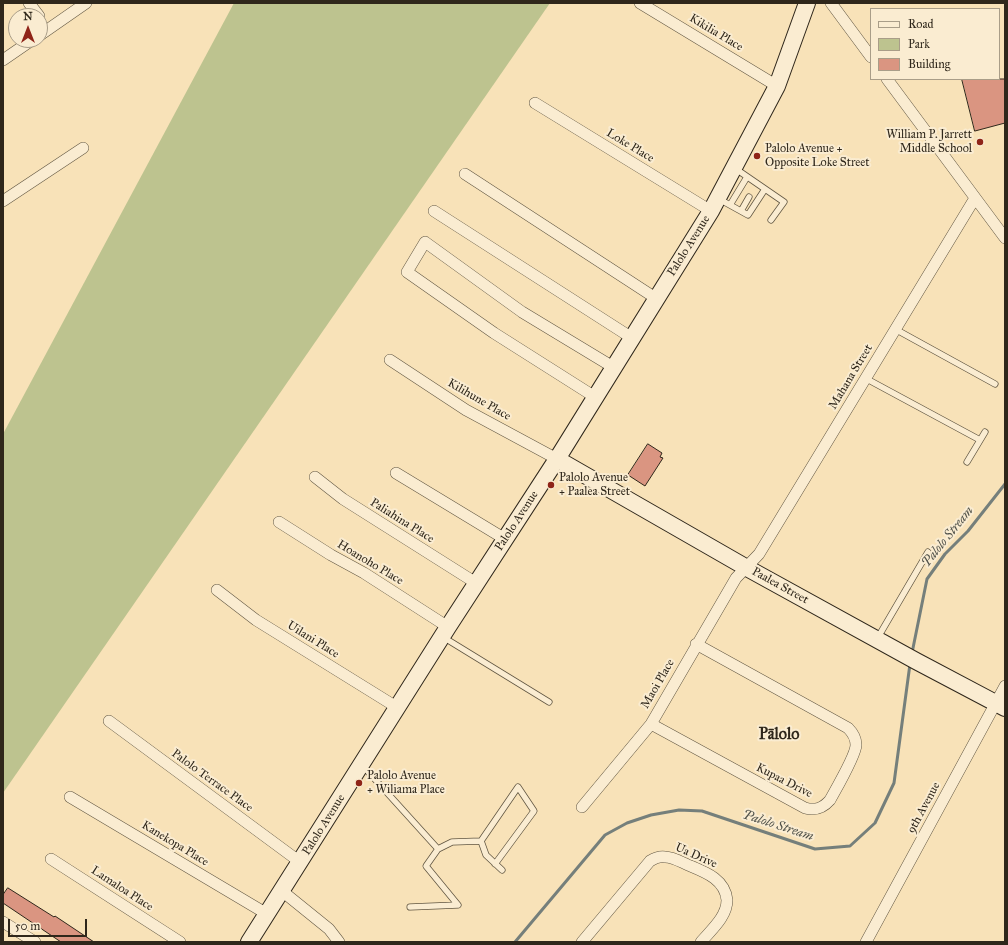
<!DOCTYPE html>
<meta charset="utf-8">
<style>
body{margin:0}
#map{position:relative;width:1008px;height:945px;overflow:hidden;background:#f8e2b8;font-family:"IM FELL Great Primer",serif}
canvas{display:block}
.frame{position:absolute;inset:0;border:4px solid #2f271b;pointer-events:none}
.legend{position:absolute;left:870px;top:8px;width:130px;height:72px;box-sizing:border-box;background:#faecd1;border:1px solid #a99d88;margin:0;padding:5px 7px;list-style:none;font-size:12px;color:#2f271b}
.legend li{display:flex;align-items:center;gap:8px;height:20px}
.legend b{width:20px;border:1px solid #a99d88}
.north{position:absolute;left:8px;top:8px;width:40px;height:40px;box-sizing:border-box;background:#faecd1;border:1px solid #a99d88;border-radius:50%;rotate:0deg;font-size:11px;font-weight:700;line-height:16px;text-align:center;color:#2f271b}
.north::after{content:'';display:block;margin:auto;width:14px;height:18px;background:#8f2418;clip-path:polygon(50% 0,100% 100%,50% 72%,0 100%)}
.scale{position:absolute;left:8px;top:919px;width:79px;height:18px;box-sizing:border-box;border:2px solid #2f271b;border-top:0;padding-left:5px;font-size:12px;line-height:14px;white-space:nowrap;color:#2f271b;-webkit-text-stroke:3px #faecd1;paint-order:stroke}
</style>
<div id="map">
<canvas width="1008" height="945"></canvas>
<div class="frame"></div>
<ul class="legend">
<li><b style="height:5px;background:#faecd1"></b>Road</li>
<li><b style="height:11px;background:#bdc38f"></b>Park</li>
<li><b style="height:11px;background:#da9581"></b>Building</li>
</ul>
<div class="north">N</div>
<div class="scale">50 m</div>
</div>
<script>
const ctx = document.querySelector('canvas').getContext('2d');
ctx.lineJoin = 'round';
function paint(path, color) {
  ctx.fillStyle = color;
  ctx.fill(path, 'evenodd');
}
function trace(path, color, width, dash) {
  ctx.strokeStyle = color;
  ctx.lineWidth = width;
  ctx.lineCap = dash ? 'butt' : 'round';
  ctx.setLineDash(dash || []);
  ctx.stroke(path);
}
function drawText(font, color, halo, rows, align = 'center') {
  ctx.font = font + ' "IM FELL Great Primer",serif';
  ctx.lineWidth = 4;
  ctx.setLineDash([]);
  ctx.textBaseline = 'middle';
  ctx.strokeStyle = halo;
  ctx.fillStyle = color;
  for (const [text, x, y, turn = 0] of rows) {
    ctx.save();
    ctx.translate(x, y);
    ctx.rotate((+turn || 0) * Math.PI / 180);
    ctx.textAlign = isNaN(turn) ? turn : align;
    if (halo) ctx.strokeText(text, 0, 0);
    ctx.fillText(text, 0, 0);
    ctx.restore();
  }
}
const green = new Path2D(`
 M234,3H550L3,793V434Z`);
const stream = new Path2D(`
 M912,653L927,579L945,554L968,531L1005,484
 M515,942L605,835L627,823L651,815L679,810L702,811L815,849L850,846L875,823L894,783L910,664`);
const building = new Path2D(`
 M962,79H1005V123L975,131Z
 M648,444L662,453L660,457L663,458L645,486L628,475Z
 M8,888L54,917L55,916L94,942H61L3,903V895Z`);
const lane = new Path2D(`
 M736,169L784,202L771,220
 M719,199L748,215L765,189
 M730,205L747,177
 M741,211L749,197
 M895,329L995,384
 M865,378L980,440
 M967,462L985,432
 M443,637L549,702
 M877,639L928,552
 M362,765L438,849L426,866L458,905L410,907
 M481,841L486,855L502,870
 M438,849L452,842L481,841L518,787L534,811L495,864`);
const street = new Path2D(`
 M29,3L39,16
 M640,3L777,86
 M831,3L871,57
 M40,35L86,3
 M3,60L32,40
 M887,79L1005,238
 M535,103L711,211
 M465,174L657,299
 M3,201L83,148
 M434,211L632,338
 M390,360L466,410L557,459
 M595,397L494,333L407,272L425,242L522,312L613,367
 M396,473L505,539
 M315,477L343,499L476,583
 M279,522L331,555L364,573L448,627
 M217,590L256,620L398,708
 M109,721L300,862
 M651,724L805,808C816,811 823,808 830,800C836,789 856,755 856,745C856,738 852,732 848,728L696,644
 M70,797L267,914
 M582,807L651,724L736,578L759,554L975,198
 M51,859L180,942
 M282,891L329,929L339,942
 M3,922L35,942
 M582,942L650,861C655,858 659,856 665,857C673,857 681,862 688,865C705,872 725,879 727,900C727,917 711,930 701,942
 M866,942L1005,686`);
const secondary = new Path2D(`
 M557,459L747,568L916,661L1005,708
 M249,942L448,627L557,459L711,211L777,86L807,3`);
const markers = [
 [980,142,4,"#8f2418"],
 [757,156,4,"#8f2418"],
 [551,485,4,"#8f2418"],
 [359,783,4,"#8f2418"]
];
const streetNames = [
 ["Kikilia Place",716,33,31],
 ["Loke Place",630,146,31],
 ["Palolo Avenue",689,246,-58],
 ["Mahana Street",851,377,-59],
 ["Kilihune Place",479,400,30],
 ["Paliahina Place",402,521,32],
 ["Palolo Avenue",517,521,-57],
 ["Hoanoho Place",370,563,31],
 ["Paalea Street",780,586,29],
 ["Uilani Place",313,640,32],
 ["Maoi Place",658,684,-60],
 ["Palolo Terrace Place",212,781,36],
 ["Kupaa Drive",784,781,27],
 ["9th Avenue",924,808,-62],
 ["Palolo Avenue",324,825,-58],
 ["Kanekopa Place",175,844,31],
 ["Ua Drive",696,856,24],
 ["Lamaloa Place",122,889,33]
];
const poiNames = [
 ["William P. Jarrett",972,135,"right"],
 ["Middle School",972,149,"right"],
 ["Palolo Avenue +",765,149],
 ["Opposite Loke Street",765,163],
 ["Palolo Avenue",559,478],
 ["+ Paalea Street",559,492],
 ["Palolo Avenue",367,776],
 ["+ Wiliama Place",367,790]
];
const waterNames = [
 ["Palolo Stream",948,537,-51],
 ["Palolo Stream",778,826,18]
];
const districtNames = [
 ["Pālolo",779,735]
];
paint(green, '#bdc38f');
trace(stream, '#757f7b', 3);
paint(building, '#da9581');
trace(building, '#2f271b', 1);
trace(lane, '#615642', 7);
trace(street, '#615642', 12);
trace(secondary, '#2f271b', 18);
trace(lane, '#faecd1', 5.5);
trace(street, '#faecd1', 11);
trace(secondary, '#faecd1', 16);
for (const [x, y, r, color] of markers) {
  const dot = new Path2D();
  dot.arc(x, y, r, 0, 2 * Math.PI);
  ctx.fillStyle = color;
  ctx.fill(dot);
  trace(dot, '#faecd1', 1.5);
}
drawText('12px', '#2f271b', '#faecd1', streetNames);
drawText('12px', '#2f271b', '#faecd1', poiNames, 'left');
drawText('italic 13px', '#52534b', '#faecd1', waterNames);
drawText('bold 16px', '#2f271b', '#faecd1', districtNames);
</script>
